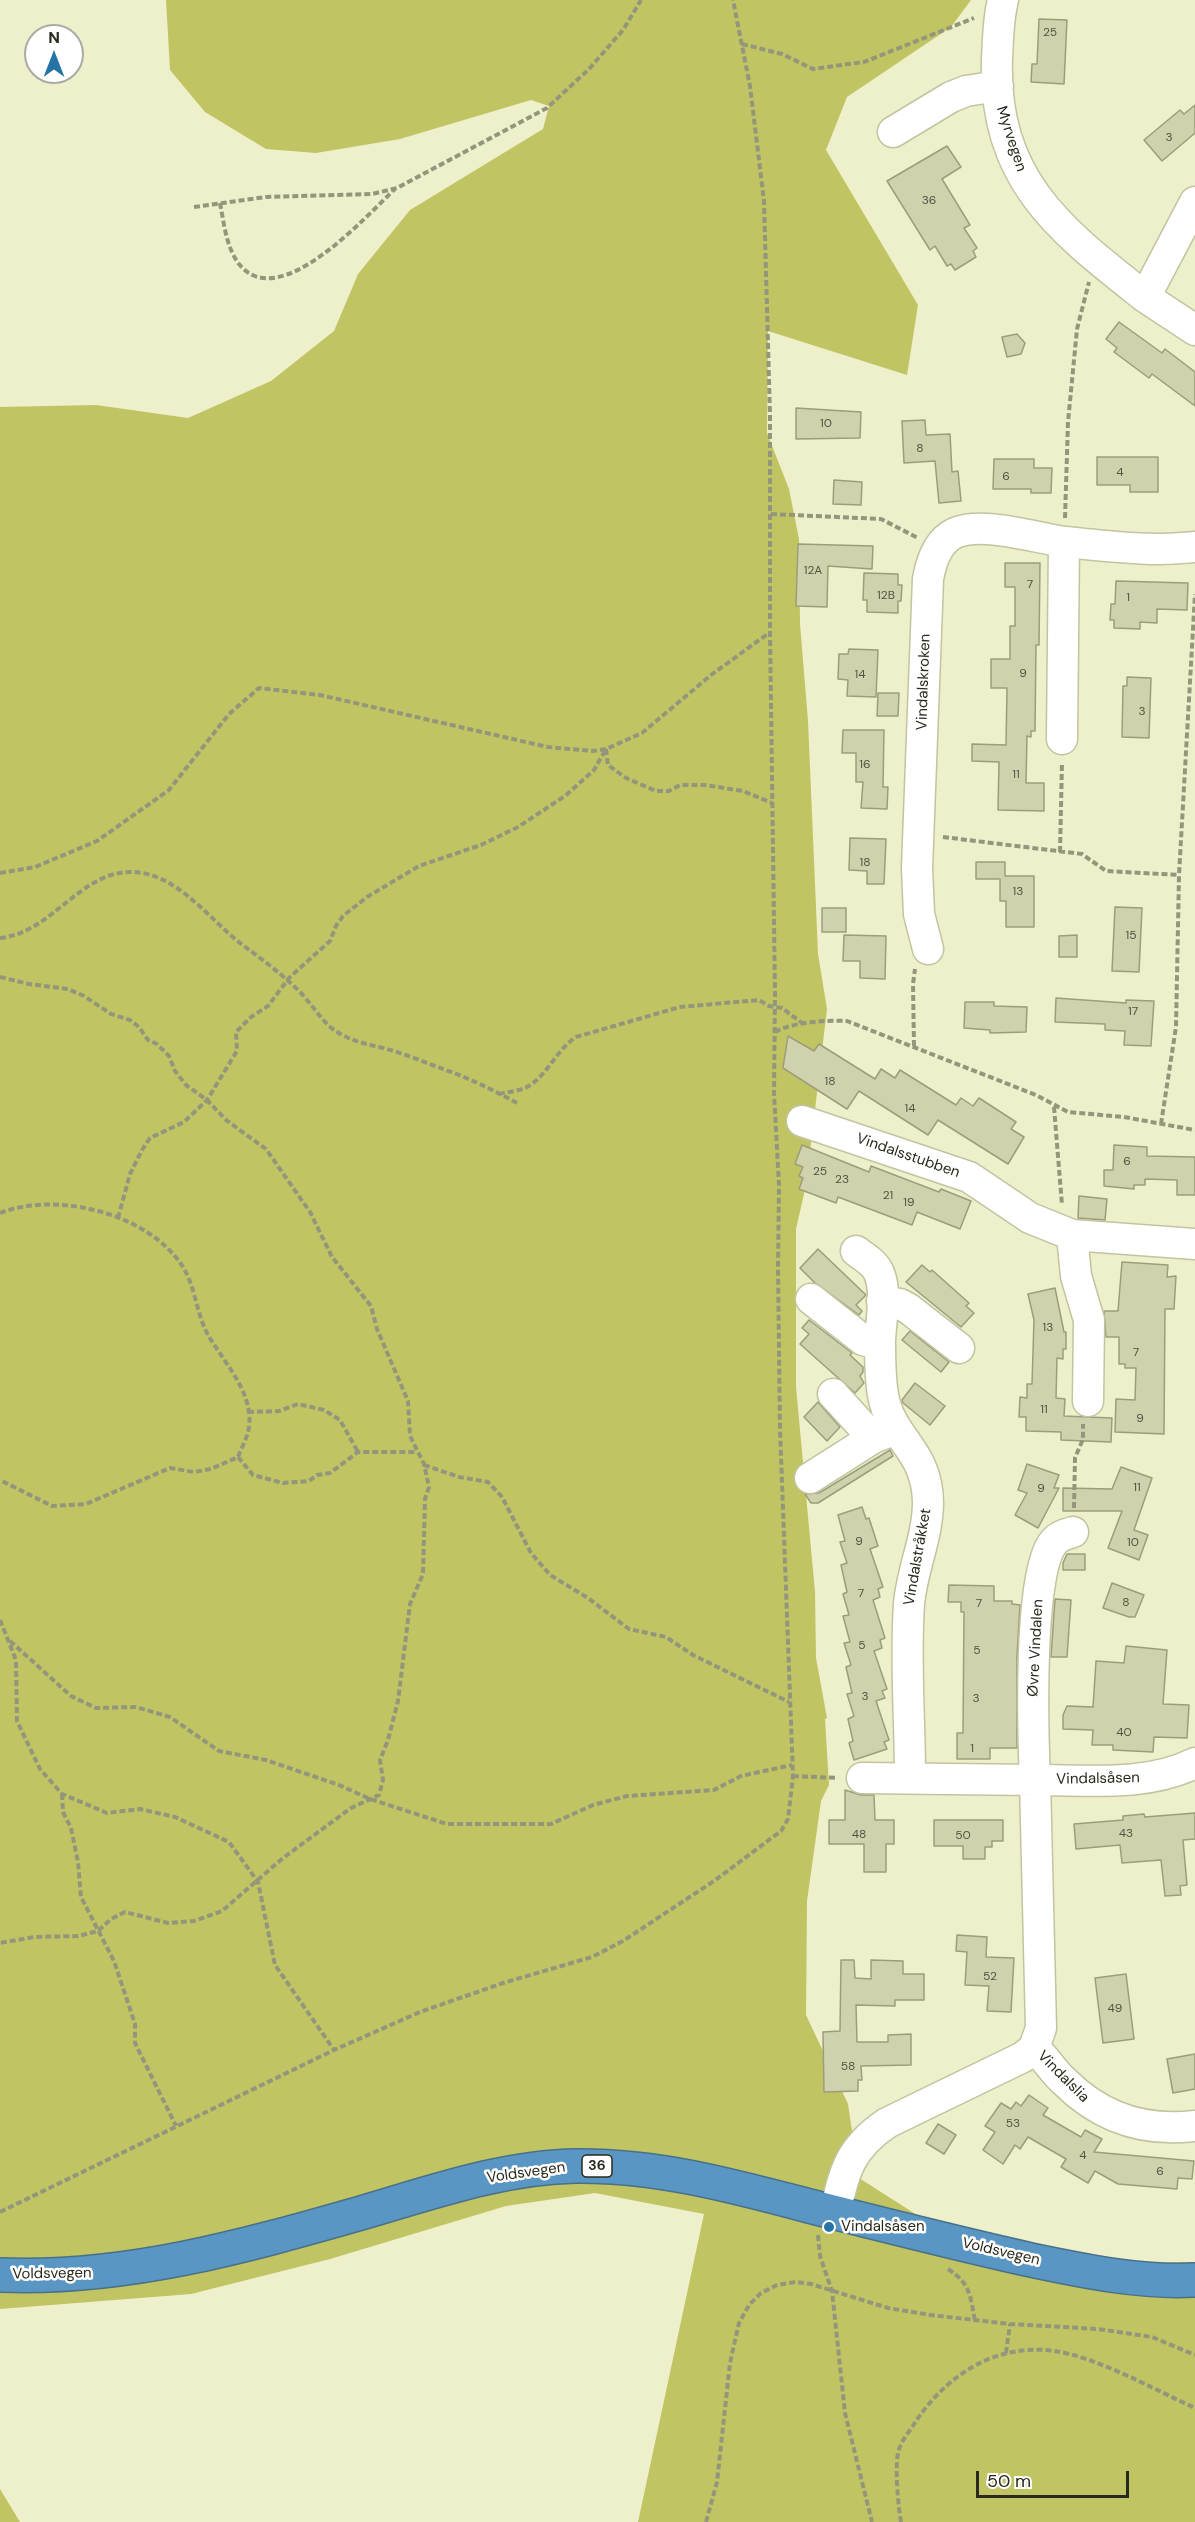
<!DOCTYPE html>
<meta charset="utf-8">
<style>
body{margin:0}
#map{position:relative;width:1195px;height:2522px;overflow:hidden;background:#edf0ca;font-family:"DM Sans",sans-serif}
canvas{display:block}
.north{position:absolute;left:24px;top:24px;width:60px;height:60px;box-sizing:border-box;background:#fff;border:2px solid #a9aaa4;border-radius:50%;rotate:0deg;font-size:16px;font-weight:700;line-height:24px;text-align:center;color:#292a1c}
.north::after{content:'';display:block;margin:auto;width:21px;height:27px;background:#2673a6;clip-path:polygon(50% 0,100% 100%,50% 72%,0 100%)}
.scale{position:absolute;left:976px;top:2471px;width:153px;height:27px;box-sizing:border-box;border:3px solid #292a1c;border-top:0;padding-left:8px;font-size:18px;line-height:21px;white-space:nowrap;color:#292a1c;-webkit-text-stroke:4px #fff;paint-order:stroke}
</style>
<div id="map">
<canvas width="1195" height="2522"></canvas>
<div class="north">N</div>
<div class="scale">50 m</div>
</div>
<script>
const ctx = document.querySelector('canvas').getContext('2d');
ctx.lineJoin = 'round';
function paint(path, color) {
  ctx.fillStyle = color;
  ctx.fill(path, 'evenodd');
}
function trace(path, color, width, dash) {
  ctx.strokeStyle = color;
  ctx.lineWidth = width;
  ctx.lineCap = dash ? 'butt' : 'round';
  ctx.setLineDash(dash || []);
  ctx.stroke(path);
}
function drawText(font, color, halo, rows, align = 'center') {
  ctx.font = font + ' "DM Sans",sans-serif';
  ctx.lineWidth = 5;
  ctx.setLineDash([]);
  ctx.textBaseline = 'middle';
  ctx.strokeStyle = halo;
  ctx.fillStyle = color;
  for (const [text, x, y, turn = 0] of rows) {
    ctx.save();
    ctx.translate(x, y);
    ctx.rotate((+turn || 0) * Math.PI / 180);
    ctx.textAlign = isNaN(turn) ? turn : align;
    if (halo) ctx.strokeText(text, 0, 0);
    ctx.fillText(text, 0, 0);
    ctx.restore();
  }
}
const green = new Path2D(`
 M166,0H971L951,27L847,97L826,150L918,305L907,375L768,331L767,433L789,489L799,539L800,624L808,721L818,954L827,1009L806,1185L796,1229V1387L815,1592L816,1658L827,1718L825,1719L829,1785L821,1801L807,1901L806,2015L848,2104L859,2178L917,2215L1037,2247L1140,2263L1195,2262V2522H638L704,2214L595,2193L506,2206L330,2259L191,2294L0,2309V407L96,405L188,418L271,381L334,331L358,274L410,210L543,129L549,106L531,100L400,139L316,153L266,149L205,112L170,70Z
 M0,2489L20,2522H0Z`);
const building = new Path2D(`
 M1039,19L1067,20L1064,84L1031,82L1032,64H1037Z
 M1195,105V133L1162,161L1144,140L1180,110L1184,114Z
 M947,146L961,167L942,179L970,225L964,228L977,248L973,251L976,257L955,270L951,264L947,266L935,246L930,250L887,181Z
 M1119,322L1162,353L1165,349L1195,372V406L1152,374L1149,378L1114,352L1117,348L1106,339Z
 M1017,334L1025,343L1021,354L1007,357L1002,337Z
 M796,408L861,412L860,438L796,439Z
 M925,420L926,435L950,434L952,472L958,471L961,501L939,503L935,461L904,463L902,421Z
 M1097,457H1158V492H1130V485H1097Z
 M994,459H1034V468H1052L1051,493H1031V489H993Z
 M834,480L862,482L861,505L833,504Z
 M798,544L873,546L872,569L828,566L827,607L796,606Z
 M1005,563H1040L1039,645H1036L1035,731H1031V737L1027,736L1026,783H1044V811L998,810L999,762L972,761V744L1006,745L1007,688H991V659H1010V626H1015V587H1005Z
 M864,573L898,574V585H902L901,601H898V613L867,612V600H863Z
 M1116,581L1188,583L1187,610L1157,609V623L1140,622V629L1114,628V620H1110L1111,604H1115Z
 M849,649L878,650L876,697L847,696L848,680L838,679L839,654H848Z
 M1127,677L1151,678L1149,738L1122,737L1123,686H1127Z
 M878,693H899L898,716H877Z
 M843,730H884L883,787H888L887,809L861,808L863,782H856V753H842Z
 M850,838L886,839L884,884H867V871L849,870Z
 M976,862H1005V876H1034V927H1006V901H1000V879H976Z
 M1115,907L1142,908L1139,972L1112,971Z
 M822,908H846V932H822Z
 M844,935L886,936L885,979L860,978V961H843Z
 M1077,935V957H1059V936Z
 M1056,998L1126,1003V1000L1154,1001L1151,1046L1124,1045L1125,1031L1105,1030V1024L1055,1022Z
 M965,1002H994V1006L1027,1007L1026,1032L990,1033V1030L964,1028Z
 M788,1036L814,1051L819,1044L875,1079L881,1069L895,1078L900,1070L956,1105L961,1098L973,1106L979,1098L1016,1122L1011,1129L1024,1137L1008,1164L938,1120L928,1135L859,1091L847,1109L783,1068Z
 M802,1145L869,1172L871,1166L939,1192L941,1189L971,1201L960,1229L917,1212L912,1225L838,1197L836,1203L799,1189L803,1178L799,1176L803,1167L795,1164Z
 M1114,1145L1147,1147V1156L1195,1157V1195H1177V1180L1145,1179V1185H1134V1189L1104,1186V1170H1113Z
 M1079,1196L1107,1199L1105,1220L1078,1218Z
 M818,1249L866,1295L856,1305L862,1311L859,1315L815,1283L800,1268Z
 M1122,1262L1168,1265L1167,1277L1176,1276L1174,1309H1165L1164,1434L1115,1432L1116,1399L1135,1400L1136,1368H1125V1364H1119V1337H1106L1104,1311H1118Z
 M922,1265L930,1272L932,1270L969,1303L966,1306L974,1313L961,1327L906,1282Z
 M1055,1288L1064,1332H1066V1349H1063V1359L1057,1358L1056,1398L1065,1399L1064,1416L1112,1418L1111,1442L1061,1440V1432L1026,1431V1417H1019L1020,1397L1027,1398V1384H1032L1034,1320L1028,1294Z
 M809,1320L852,1353L850,1355L863,1367V1372L860,1376L864,1383L855,1393L800,1344L809,1334L802,1328Z
 M910,1331L949,1362L941,1372L902,1340Z
 M915,1383L945,1406L930,1425L903,1403L902,1400Z
 M818,1402L840,1427L827,1441L804,1417Z
 M890,1450L893,1456L818,1503H811L805,1494L819,1493Z
 M1027,1464L1059,1475L1054,1488H1059L1038,1528L1015,1515L1027,1493L1018,1490Z
 M1121,1467L1152,1478L1134,1530L1148,1535L1139,1560L1108,1548L1122,1511H1063V1488L1112,1489Z
 M862,1507L866,1519L869,1518L878,1546L870,1549L883,1587L878,1589L880,1597L873,1600L885,1638L880,1640L882,1648L874,1651L887,1689L882,1691L885,1698L876,1701L889,1740L884,1742L887,1749L854,1760L849,1743L853,1741L848,1719L854,1716L847,1694L852,1693L846,1667L851,1665L844,1643L850,1642L843,1616L849,1615L843,1594L847,1592L841,1565L847,1563L840,1542L845,1541L838,1515Z
 M1067,1554H1085V1570H1063V1563Z
 M1112,1583L1144,1595L1135,1617H1129L1103,1608Z
 M949,1585L994,1586V1601H1012V1604L1020,1605L1017,1656V1748H990V1759H957V1733H963L964,1612H961V1602H948Z
 M1055,1599L1071,1600L1067,1657H1051Z
 M1126,1646L1167,1650L1163,1704L1189,1705L1187,1738L1154,1737L1153,1752L1113,1750V1745H1092L1093,1730L1063,1729V1715L1067,1706L1093,1707L1096,1661L1124,1663Z
 M845,1790L861,1795H874L875,1820H894V1844H886V1872H864V1844H829V1820H845Z
 M1195,1813V1839L1183,1840L1187,1885L1180,1886L1181,1895L1165,1896L1161,1860L1122,1863L1120,1845L1076,1849L1074,1824L1123,1820V1816L1144,1814L1145,1817Z
 M934,1820H1003V1841H992V1847H985V1859H963V1846H934Z
 M957,1935L987,1937L986,1957L1014,1958L1011,2012L987,2011L989,1986L965,1985L967,1952L956,1951Z
 M841,1960H854L855,1978L871,1979V1960L903,1961V1974H924V2000H895V2006L856,2005L857,2042H888V2035L911,2034V2065L861,2066L862,2080H858V2091L824,2092L823,2032L840,2031Z
 M1126,1974L1134,2039L1103,2043L1095,1978Z
 M1195,2054V2089L1173,2093L1167,2059Z
 M1029,2095L1048,2108L1043,2115L1081,2137L1085,2130L1102,2139L1094,2152L1194,2161L1192,2179L1178,2178L1177,2189L1118,2184L1095,2171L1088,2183L1061,2167L1066,2159L1028,2137L1020,2149L1015,2145L1003,2164L983,2150L995,2132L985,2126L1001,2103L1011,2109L1016,2102L1021,2106Z
 M938,2124L956,2135L944,2154L926,2143Z`);
const path = new Path2D(`
 M742,44L782,54L813,69L864,62L974,18
 M220,203C224,223 226,247 239,264C279,315 367,215 395,189
 M194,207L266,197L372,194L397,188L547,108L589,69L623,30L641,0
 M771,514L881,519L918,538
 M1065,518L1068,422L1077,329L1089,282
 M606,749L608,765L626,778L656,791H669L680,785H705L743,791L772,803
 M943,837L1082,854L1106,871L1179,875
 M1060,852L1062,762
 M0,873L35,867L97,841L169,790L229,714L259,688L320,695L548,747L593,751L606,749L642,733L711,675L769,633
 M0,938C52,933 79,872 131,872C176,872 208,918 240,943C260,958 281,973 299,991C310,1002 318,1015 329,1026C346,1040 362,1043 383,1048C403,1053 424,1062 443,1069C469,1078 493,1090 517,1103
 M0,977L29,984L68,989L84,996L111,1014L130,1020L139,1027L148,1040L157,1044L169,1056L175,1071L186,1085L207,1100L226,1120L266,1149L310,1212L332,1257L371,1306L377,1329L408,1401L410,1436L424,1464L429,1487L425,1499L423,1574L410,1604L398,1701L388,1740L380,1760L383,1780L379,1795L351,1808L283,1858L222,1911L194,1921L168,1923L125,1912L111,1919L98,1931L78,1936L34,1937L0,1943
 M775,1032C793,1022 826,1020 847,1021L1036,1095L1068,1112L1124,1117L1195,1130
 M914,1046L913,984L915,969
 M499,1094C508,1092 519,1091 527,1087C548,1075 556,1050 576,1037L680,1007L759,1000L769,1006L782,1008L802,1023
 M1054,1107L1062,1205
 M1161,1124L1176,1027L1179,875L1195,594
 M0,1213C57,1191 146,1213 181,1264C195,1284 196,1312 207,1333C223,1362 257,1395 248,1432C246,1440 241,1449 238,1457L211,1469L194,1472L170,1468L86,1504L52,1506L0,1480
 M118,1218L130,1174L142,1150L150,1138L184,1122L207,1100L237,1051L236,1032L251,1017L268,1006L289,978L330,941L336,926L343,916L367,897L419,866L481,845L518,827L565,796L594,770L606,749
 M248,1412L279,1411L298,1404L324,1410L340,1420L358,1452
 M238,1457L253,1475L283,1483L309,1481L317,1475L330,1473L358,1452H417
 M424,1465L459,1477L488,1482L502,1497L531,1553L550,1575L588,1598L629,1629L666,1637L693,1655L789,1702
 M1074,1508L1075,1458L1083,1439V1424
 M0,1620L16,1660L17,1721L40,1769L62,1794L107,1813L140,1809L175,1817L229,1842L258,1882L275,1965L334,2050
 M10,1641L71,1696L96,1708L136,1707L170,1717L219,1751L266,1760L339,1785L370,1799L447,1824H551L593,1805L627,1796L714,1790L741,1776L792,1765
 M793,1776L838,1778
 M62,1794L63,1812L71,1828L78,1862L81,1897L114,1961L135,2024V2043L176,2126
 M0,2212L334,2050L420,2012L503,1983L592,1957L623,1941L714,1881L781,1831L788,1819L793,1776L780,1429L778,1269L779,1185L774,1093L775,994L770,632V415L764,201L750,86L733,0
 M818,2235L820,2256L832,2291L845,2413L872,2522
 M948,2269C971,2284 970,2296 975,2321
 M1006,2353L1010,2324
 M706,2522L717,2482L730,2363L739,2323L749,2305L761,2293L777,2285L796,2282L811,2284L888,2308L930,2315L1010,2324L1098,2329L1152,2337L1195,2355
 M901,2522C898,2506 895,2469 898,2453C900,2442 910,2431 916,2421C948,2374 996,2343 1055,2351C1097,2357 1155,2390 1195,2408`);
const minor = new Path2D(`
 M1003,0C998,19 998,40 997,59C993,180 1060,230 1145,297
 M893,132L951,97L966,91L998,86
 M1195,202L1145,297L1195,330
 M1062,739L1064,542
 M928,949L919,914L917,868L928,579C931,562 938,541 955,533C984,521 1035,538 1065,542C1108,546 1153,552 1195,547
 M802,1121L969,1177L1030,1218L1072,1235L1195,1244
 M1072,1235L1076,1276L1089,1320L1088,1401
 M856,1251C864,1257 875,1263 879,1273C887,1292 881,1320 880,1340C880,1358 880,1378 883,1395C891,1440 927,1449 928,1502C928,1537 912,1569 909,1604C905,1659 910,1721 910,1777
 M811,1299L863,1340L880,1345
 M882,1301L900,1304L909,1309L959,1348
 M833,1394L873,1438
 M810,1478L873,1438L896,1429
 M1073,1532C1066,1534 1058,1536 1053,1543C1028,1574 1033,1735 1035,1780C1088,1780 1147,1787 1195,1763
 M1034,2048C1046,2058 1053,2072 1065,2082C1101,2118 1144,2132 1195,2126
 M835,2213C844,2171 850,2148 887,2123L1023,2057L1034,2048L1041,2028L1035,1780L862,1778`);
const highway = new Path2D(`
 M0,2275C124,2280 242,2247 361,2213C430,2193 503,2167 576,2166C659,2165 737,2187 817,2208C888,2226 959,2244 1031,2260C1084,2271 1140,2283 1195,2280`);
const markers = [
 [829,2227,6,"#2673a6"]
];
const numberNames = [
 ["25",1050,33],
 ["3",1169,138],
 ["36",929,201],
 ["10",826,424],
 ["8",920,449],
 ["4",1120,473],
 ["6",1006,477],
 ["12A",813,571],
 ["7",1030,585],
 ["12B",886,596],
 ["1",1128,598],
 ["9",1023,674],
 ["14",860,675],
 ["3",1142,712],
 ["16",865,765],
 ["11",1016,775],
 ["18",865,863],
 ["13",1018,892],
 ["15",1131,936],
 ["17",1133,1012],
 ["18",830,1082],
 ["14",910,1109],
 ["6",1127,1162],
 ["25",820,1172],
 ["23",842,1180],
 ["21",888,1196],
 ["19",909,1203],
 ["13",1048,1328],
 ["7",1136,1353],
 ["11",1044,1410],
 ["9",1140,1419],
 ["11",1137,1488],
 ["9",1041,1489],
 ["9",859,1542],
 ["10",1133,1543],
 ["7",861,1594],
 ["8",1126,1603],
 ["7",979,1604],
 ["5",862,1646],
 ["5",977,1651],
 ["3",865,1697],
 ["3",976,1699],
 ["40",1124,1733],
 ["1",972,1749],
 ["43",1126,1834],
 ["48",859,1835],
 ["50",963,1836],
 ["52",990,1977],
 ["49",1115,2009],
 ["58",848,2067],
 ["53",1013,2124],
 ["4",1083,2156],
 ["6",1160,2172]
];
const shields = [
 [597,2166,30]
];
const shieldNames = [
 ["36",597,2166]
];
const streetNames = [
 ["Myrvegen",1011,139,72],
 ["Vindalskroken",924,682,-88],
 ["Vindalsstubben",908,1156,19],
 ["Vindalstråkket",918,1557,-80],
 ["Øvre Vindalen",1036,1648,-87],
 ["Vindalsåsen",1098,1779,-1],
 ["Vindalslia",1063,2077,45],
 ["Voldsvegen",526,2173,-8],
 ["Voldsvegen",1001,2252,13],
 ["Voldsvegen",52,2274,-1]
];
const poiNames = [
 ["Vindalsåsen",841,2227]
];
paint(green, '#c1c462');
paint(building, '#cfd2ad');
trace(building, '#9c9e7b', 1.5);
trace(minor, '#c2c4a0', 33);
trace(highway, '#487089', 36);
trace(path, '#94967b', 4, [6, 3]);
trace(minor, '#fff', 30);
trace(highway, '#5996c3', 33);
for (const [x, y, r, color] of markers) {
  const dot = new Path2D();
  dot.arc(x, y, r, 0, 2 * Math.PI);
  ctx.fillStyle = color;
  ctx.fill(dot);
  trace(dot, '#fff', 2);
}
drawText('12px', '#525440', null, numberNames);
for (const [x, y, w] of shields) {
  const box = new Path2D();
  box.roundRect(x - w / 2, y - 11, w, 22, 4.5);
  ctx.fillStyle = '#fff';
  ctx.fill(box);
  trace(box, '#292a1c', 1.5);
}
drawText('bold 14px', '#292a1c', null, shieldNames);
drawText('15px', '#292a1c', '#fff', streetNames);
drawText('15px', '#292a1c', '#fff', poiNames, 'left');
</script>
